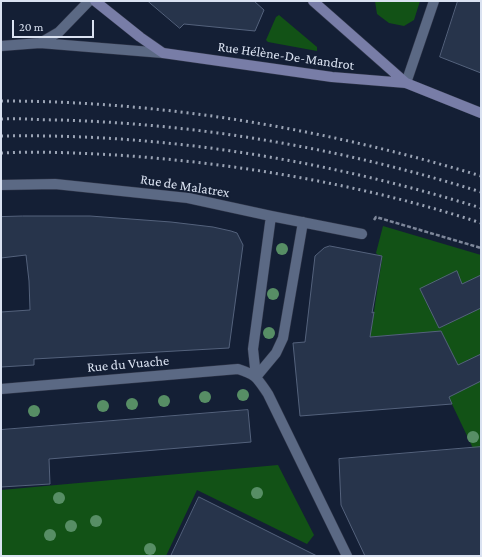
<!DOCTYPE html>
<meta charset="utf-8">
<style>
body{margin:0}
#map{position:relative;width:482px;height:557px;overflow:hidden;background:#141f35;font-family:"Crimson Pro",serif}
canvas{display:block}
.frame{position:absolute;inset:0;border:2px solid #dae2f1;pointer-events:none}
.scale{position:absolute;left:12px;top:20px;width:82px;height:18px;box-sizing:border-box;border:2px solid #dae2f1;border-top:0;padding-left:5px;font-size:12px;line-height:14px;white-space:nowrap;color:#dae2f1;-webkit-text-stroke:3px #141f35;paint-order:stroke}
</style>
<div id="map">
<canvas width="482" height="557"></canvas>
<div class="frame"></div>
<div class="scale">20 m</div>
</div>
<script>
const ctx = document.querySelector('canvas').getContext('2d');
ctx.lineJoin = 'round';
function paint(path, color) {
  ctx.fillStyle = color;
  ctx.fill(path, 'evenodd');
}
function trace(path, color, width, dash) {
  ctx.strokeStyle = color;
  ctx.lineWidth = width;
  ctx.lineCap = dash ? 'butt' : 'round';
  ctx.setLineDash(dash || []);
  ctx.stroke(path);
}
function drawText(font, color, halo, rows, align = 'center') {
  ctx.font = font + ' "Crimson Pro",serif';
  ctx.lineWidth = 3;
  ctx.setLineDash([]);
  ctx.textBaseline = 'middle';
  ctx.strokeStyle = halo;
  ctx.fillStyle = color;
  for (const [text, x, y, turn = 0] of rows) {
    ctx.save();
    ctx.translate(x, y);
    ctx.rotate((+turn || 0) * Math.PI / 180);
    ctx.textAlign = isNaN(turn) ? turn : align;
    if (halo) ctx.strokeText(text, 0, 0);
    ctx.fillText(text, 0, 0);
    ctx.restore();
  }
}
const green = new Path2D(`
 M375,1H420L414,20L404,26L389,23L377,14Z
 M279,15L317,47V51L268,42L266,40L276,17Z
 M383,226L481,255V465L418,333L370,337L382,259L376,253Z
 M278,465L314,535L307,544L197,490L166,556H1V490Z`);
const building = new Path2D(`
 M148,1H254L264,10L255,31L184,24L180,28Z
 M458,1H481V73L440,57Z
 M23,216H90L171,222L213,227L231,231L237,233L243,245L229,348L34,359V365L1,367V312L30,310L29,281L26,255L1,258V217Z
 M330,246L382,256L372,313L374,312L370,337L441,331L458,365L481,354V381L449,397L452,404L300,416L293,343L305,342L315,256L324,248Z
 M457,271L462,284L481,275V308L439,328L420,289Z
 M248,410L251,442L49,459L50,484L1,487V430Z
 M481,447V556H365L341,505L339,459Z
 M199,497L317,556H171Z`);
const path = new Path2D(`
 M374,220L376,217L481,248`);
const street = new Path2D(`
 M40,43L59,32L89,1
 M1,46L40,43L163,53
 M406,83L434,1
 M1,185L55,184L188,198L271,216L362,234
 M256,377L276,353L283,338L303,222
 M256,377L253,349L271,216
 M1,389L238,369C257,375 257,378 268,394L347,556`);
const secondary = new Path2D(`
 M95,1L140,37L163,53L332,77L406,83
 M313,1L406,83L481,113`);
const rail = new Path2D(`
 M1,101C164,101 326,129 481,176
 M1,119C20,118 39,120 59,120C202,124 345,149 481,192
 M1,136C164,133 326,160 481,208
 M1,153C39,151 78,153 116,155C237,163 366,185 481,223`);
const trees = [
 [282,249],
 [273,294],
 [269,333],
 [243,395],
 [205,397],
 [164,401],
 [132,404],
 [103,406],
 [34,411],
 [473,437],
 [257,493],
 [59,498],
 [96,521],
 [71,526],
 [50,535],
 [150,549]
];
const streetNames = [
 ["Rue Hélène-De-Mandrot",286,56,8],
 ["Rue de Malatrex",185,186,9],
 ["Rue du Vuache",128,364,-5]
];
paint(green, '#125216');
paint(building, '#27344b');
trace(building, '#54627c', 1);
trace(street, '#32384b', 11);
trace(secondary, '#32384b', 11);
trace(path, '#7e879a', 2.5, [4, 2]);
trace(street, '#5b6984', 10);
trace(secondary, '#787da7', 10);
trace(rail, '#9ba4b5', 3, [2, 4]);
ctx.fillStyle = '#578e65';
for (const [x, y] of trees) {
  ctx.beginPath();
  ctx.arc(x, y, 6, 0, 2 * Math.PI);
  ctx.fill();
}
drawText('14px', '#dae2f1', '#141f35', streetNames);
</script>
